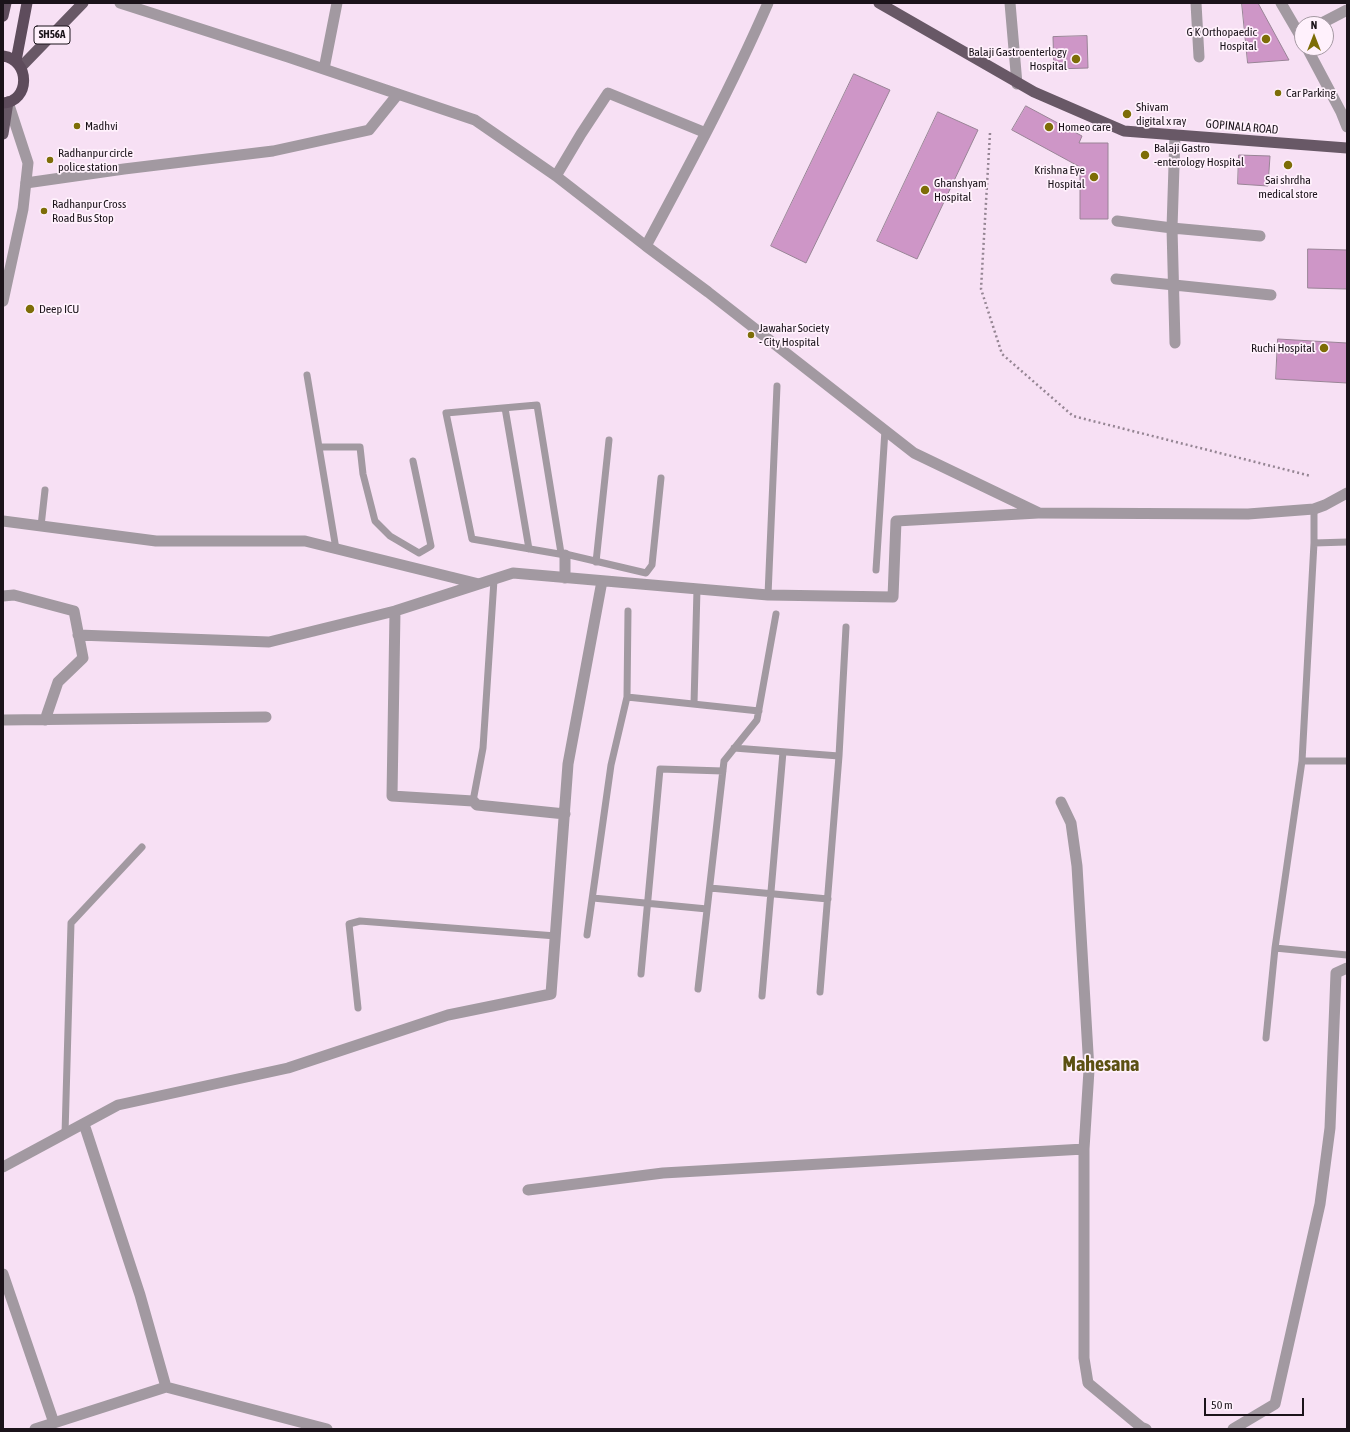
<!DOCTYPE html>
<style>
body{margin:0}
#map{position:relative;width:1350px;height:1432px;overflow:hidden;background:#f7e0f4;font-family:"Asap Condensed",sans-serif}
canvas{display:block}
.frame{position:absolute;inset:0;border:4px solid #1b131a;pointer-events:none}
.north{position:absolute;left:1294px;top:16px;width:40px;height:40px;box-sizing:border-box;background:#fff1fc;border:1px solid #a498a2;border-radius:50%;rotate:0deg;font-size:11px;font-weight:700;line-height:16px;text-align:center;color:#1b131a}
.north::after{content:'';display:block;margin:auto;width:14px;height:18px;background:#7d6d07;clip-path:polygon(50% 0,100% 100%,50% 72%,0 100%)}
.scale{position:absolute;left:1204px;top:1398px;width:100px;height:18px;box-sizing:border-box;border:2px solid #1b131a;border-top:0;padding-left:5px;font-size:12px;line-height:14px;white-space:nowrap;color:#1b131a;-webkit-text-stroke:3px #fff1fc;paint-order:stroke}
</style>
<div id="map">
<canvas width="1350" height="1432"></canvas>
<div class="frame"></div>
<div class="north">N</div>
<div class="scale">50 m</div>
</div>
<script>
const ctx = document.querySelector('canvas').getContext('2d');
ctx.lineJoin = 'round';
function paint(path, color) {
  ctx.fillStyle = color;
  ctx.fill(path, 'evenodd');
}
function trace(path, color, width, dash) {
  ctx.strokeStyle = color;
  ctx.lineWidth = width;
  ctx.lineCap = dash ? 'butt' : 'round';
  ctx.setLineDash(dash || []);
  ctx.stroke(path);
}
function drawText(font, color, halo, rows, align = 'center') {
  ctx.font = font + ' "Asap Condensed",sans-serif';
  ctx.lineWidth = 3.5;
  ctx.setLineDash([]);
  ctx.textBaseline = 'middle';
  ctx.strokeStyle = halo;
  ctx.fillStyle = color;
  for (const [text, x, y, turn = 0] of rows) {
    ctx.save();
    ctx.translate(x, y);
    ctx.rotate((+turn || 0) * Math.PI / 180);
    ctx.textAlign = isNaN(turn) ? turn : align;
    if (halo) ctx.strokeText(text, 0, 0);
    ctx.fillText(text, 0, 0);
    ctx.restore();
  }
}
const building = new Path2D(`
 M1242,3H1258L1289,60L1248,63Z
 M1087,36L1088,68L1054,69L1053,37Z
 M854,74L890,90L806,263L771,246Z
 M1026,106L1082,136L1079,143H1108V219H1080V167L1012,130Z
 M938,112L978,130L917,259L877,241Z
 M1239,155L1270,156L1268,186L1238,184Z
 M1308,249L1347,250V289L1308,288Z
 M1278,339L1347,343V383L1276,379Z`);
const path = new Path2D(`
 M990,133L981,289L1002,354L1073,416L1311,476`);
const service = new Path2D(`
 M307,375L336,549
 M505,408L529,549
 M319,447H360L363,474L375,521L390,536L419,553L431,546L413,461
 M1314,509V543
 M41,526L45,490
 M565,555L472,539L446,413L537,405L561,553L646,573L652,565L661,478
 M596,562L609,440
 M876,570L885,430
 M768,595L777,386
 M627,697L628,611
 M694,704L697,589
 M734,748L839,756L820,992
 M839,756L846,627
 M1302,761H1347
 M473,801L483,748L494,580
 M710,888L828,899
 M593,898L707,909
 M587,935L611,765L627,697L759,711
 M1275,948L1347,955
 M641,974L660,769L723,771
 M698,989L724,761L757,720L776,614
 M762,996L783,752
 M358,1008L349,924L360,921L556,936
 M1266,1038L1275,948L1302,761L1314,543L1347,542
 M65,1134L71,923L142,847`);
const minor = new Path2D(`
 M120,3L288,57L475,120L556,176L646,246L708,292L914,453L1039,513L1248,514L1314,509L1325,505L1347,493
 M1010,3L1017,84
 M1196,3L1199,57
 M1320,24L1347,10
 M324,69L337,3
 M556,176L581,134L608,93L706,133
 M26,183L124,169L273,151L369,130L398,94
 M1117,221L1172,228L1260,236
 M646,246C689,166 732,86 768,3
 M1116,279L1271,295
 M1175,343L1172,228L1175,135
 M3,521L156,541H305L479,584
 M565,555V578
 M3,596L14,595L74,611L83,658L58,682L45,720
 M395,611L392,796L473,801L477,805L565,814
 M78,635L269,642L395,611L513,573L768,595L893,597L896,521L1038,513
 M3,720L266,717
 M1061,802L1071,823L1077,866L1089,1070L1084,1149V1358L1088,1383L1141,1427L1146,1429
 M84,1124L140,1295L166,1387
 M3,1167L118,1105L288,1068L448,1015L551,994L568,764L602,581
 M528,1190L663,1173L1084,1149
 M3,1274L54,1423
 M35,1429L166,1387L327,1429
 M1233,1429L1275,1404L1320,1204L1330,1128L1336,973L1347,968`);
const tertiary = new Path2D(`
 M1281,3L1302,39
 M1307,48L1341,112L1347,127
 M3,301L23,209L28,163L8,102`);
const primary = new Path2D(`
 M879,3L1034,92L1124,131L1347,148
 M21,67L83,3
 M3,134L8,102`);
const trunk = new Path2D(`
 M3,16L6,3
 M3,56C31,60 30,102 3,103
 M16,61L27,3`);
const markers = [
 [1266,39,5,"#7d6d07"],
 [1076,59,5,"#7d6d07"],
 [1278,93,4,"#7d6d07"],
 [1127,114,5,"#7d6d07"],
 [77,126,4,"#7d6d07"],
 [1049,127,5,"#7d6d07"],
 [1145,155,5,"#7d6d07"],
 [50,160,4,"#7d6d07"],
 [1288,165,5,"#7d6d07"],
 [1094,177,5,"#7d6d07"],
 [925,190,5,"#7d6d07"],
 [44,211,4,"#7d6d07"],
 [30,309,5,"#7d6d07"],
 [751,335,4,"#7d6d07"],
 [1324,348,5,"#7d6d07"]
];
const shields = [
 [52,35,36]
];
const shieldNames = [
 ["SH56A",52,35]
];
const poiNames = [
 ["G K Orthopaedic",1257,32,"right"],
 ["Hospital",1257,46,"right"],
 ["Balaji Gastroenterlogy",1067,52,"right"],
 ["Hospital",1067,66,"right"],
 ["Car Parking",1286,93],
 ["Shivam",1136,107],
 ["digital x ray",1136,121],
 ["Madhvi",85,126],
 ["Homeo care",1058,127],
 ["Balaji Gastro",1154,148],
 ["-enterology Hospital",1154,162],
 ["Radhanpur circle",58,153],
 ["police station",58,167],
 ["Krishna Eye",1085,170,"right"],
 ["Hospital",1085,184,"right"],
 ["Sai shrdha",1288,180,"center"],
 ["medical store",1288,194,"center"],
 ["Ghanshyam",934,183],
 ["Hospital",934,197],
 ["Radhanpur Cross",52,204],
 ["Road Bus Stop",52,218],
 ["Deep ICU",39,309],
 ["Jawahar Society",759,328],
 ["- City Hospital",759,342],
 ["Ruchi Hospital",1315,348,"right"]
];
const streetNames = [
 ["GOPINALA ROAD",1242,127,5]
];
const townNames = [
 ["Mahesana",1101,1065]
];
paint(building, '#ce96c7');
trace(building, '#998496', 1);
trace(path, '#958593', 2.5, [2, 3]);
trace(service, '#a299a1', 7);
trace(minor, '#a299a1', 11);
trace(tertiary, '#a299a1', 11);
trace(primary, '#685866', 11);
trace(trunk, '#5e4c5c', 11);
for (const [x, y, r, color] of markers) {
  const dot = new Path2D();
  dot.arc(x, y, r, 0, 2 * Math.PI);
  ctx.fillStyle = color;
  ctx.fill(dot);
  trace(dot, '#fff1fc', 1.5);
}
for (const [x, y, w] of shields) {
  const box = new Path2D();
  box.roundRect(x - w / 2, y - 9, w, 18, 3);
  ctx.fillStyle = '#fff1fc';
  ctx.fill(box);
  trace(box, '#1b131a', 1);
}
drawText('bold 11px', '#1b131a', null, shieldNames);
drawText('12px', '#1b131a', '#fff1fc', poiNames, 'left');
drawText('12px', '#1b131a', '#fff1fc', streetNames);
drawText('bold 20px', '#5b5012', '#fff1fc', townNames);
</script>
